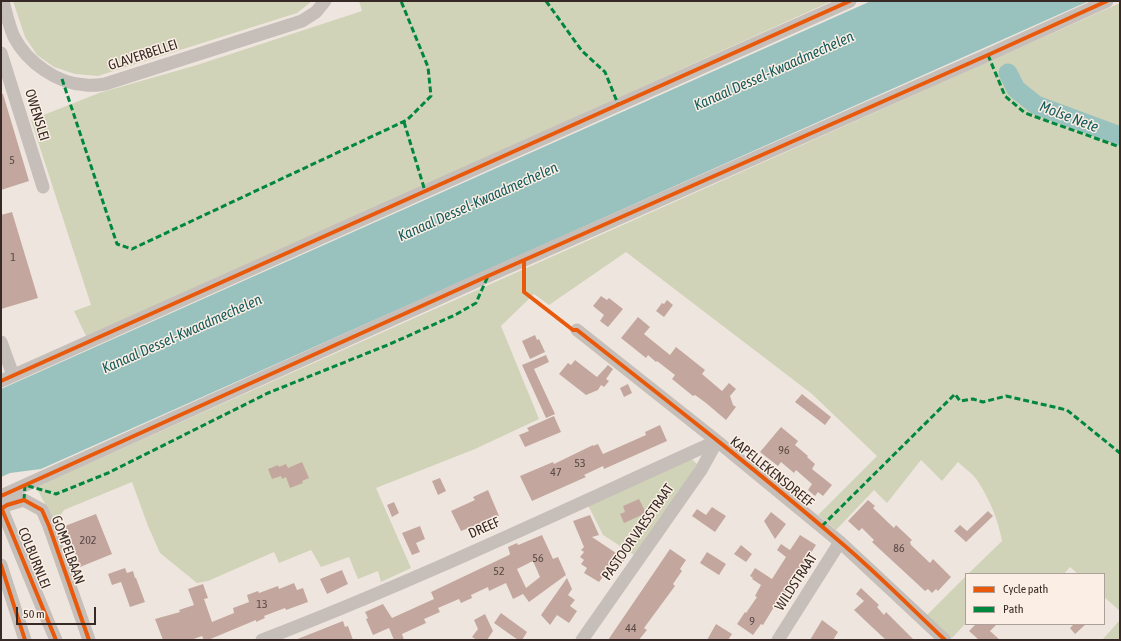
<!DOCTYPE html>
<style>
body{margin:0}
#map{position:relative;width:1121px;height:641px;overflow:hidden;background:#eee6de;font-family:"Asap Condensed",sans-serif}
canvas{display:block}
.frame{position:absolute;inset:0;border:2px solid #372a26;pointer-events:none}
.legend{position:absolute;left:965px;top:573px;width:140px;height:52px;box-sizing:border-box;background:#fbefe5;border:1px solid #ada099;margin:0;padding:5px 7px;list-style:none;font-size:12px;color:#372a26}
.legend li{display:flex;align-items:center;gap:8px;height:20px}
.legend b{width:20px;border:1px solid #ada099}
.scale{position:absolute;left:16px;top:607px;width:80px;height:18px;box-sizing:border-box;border:2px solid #372a26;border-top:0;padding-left:5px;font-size:12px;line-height:14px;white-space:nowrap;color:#372a26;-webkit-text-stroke:3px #fbefe5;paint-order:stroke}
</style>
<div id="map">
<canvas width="1121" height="641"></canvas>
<div class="frame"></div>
<ul class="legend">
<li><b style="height:5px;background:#e8590c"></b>Cycle path</li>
<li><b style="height:5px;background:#00873e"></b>Path</li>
</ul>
<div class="scale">50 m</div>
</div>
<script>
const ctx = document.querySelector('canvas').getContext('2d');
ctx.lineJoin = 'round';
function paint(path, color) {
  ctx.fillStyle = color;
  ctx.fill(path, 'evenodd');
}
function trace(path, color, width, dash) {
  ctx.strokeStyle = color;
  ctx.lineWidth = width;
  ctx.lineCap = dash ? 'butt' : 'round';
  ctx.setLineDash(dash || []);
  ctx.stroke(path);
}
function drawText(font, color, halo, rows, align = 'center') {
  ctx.font = font + ' "Asap Condensed",sans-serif';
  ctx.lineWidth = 3;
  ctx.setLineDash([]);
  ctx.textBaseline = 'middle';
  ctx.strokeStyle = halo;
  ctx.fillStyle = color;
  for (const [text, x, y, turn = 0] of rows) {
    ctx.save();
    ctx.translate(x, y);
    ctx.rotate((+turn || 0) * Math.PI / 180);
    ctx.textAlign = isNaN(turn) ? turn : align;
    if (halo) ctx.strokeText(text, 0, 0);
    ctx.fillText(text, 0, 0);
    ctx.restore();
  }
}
const green = new Path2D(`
 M13,1H312L297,13L98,76L75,74L54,67L37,55L25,37Z
 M359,1H832L87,338L74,311L91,305L31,120L99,93L197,65L362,11Z
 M1120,3V611L1104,597V574H1078L1070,567L1064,574H968L1002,541C998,519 989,498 977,480C972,473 964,468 958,462L942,481L921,460L887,503L874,490L836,530L818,515L877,456L812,394L626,252L549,305L534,294L501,326L539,419L475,449L376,488L411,568L381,582L378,571L358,579L349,557L321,567L311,550L279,563L274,552L208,581L197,583L160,553L148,526L132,482L64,510L56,522L53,519L36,487Z
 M691,458L697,464L693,471L634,555L603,535L588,505Z
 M966,576V623L952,638L927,615Z
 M1120,620V640H1104L1103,639Z`);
const water = new Path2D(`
 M871,1H1089L41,469L10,473L1,477V389Z`);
const river = new Path2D(`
 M1008,73L1016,89L1036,105L1120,136`);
const building = new Path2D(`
 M1,94H3L29,181L1,190Z
 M12,212L38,298L1,309V215Z
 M601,296L607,300L609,298L623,309L608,327L600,321L604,315L593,306Z
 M667,300L673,305L664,317L656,311L662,303L664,304Z
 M638,317L650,327L644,334L670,355L676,347L705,370L702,374L722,391L729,383L736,389L730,396L733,405L736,407L726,420L706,403L695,395L693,396L672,379L675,375L657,361L656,362L648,355L646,358L621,338Z
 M535,335L537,340L539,339L545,352L530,359L522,341Z
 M546,355L549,362L534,369L555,414L546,418L522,365Z
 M575,360L597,377L608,365L613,369L606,379L609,381L604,387L601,385L598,390L586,395L559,374L568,363L571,365Z
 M628,384L632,393L624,397L620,388Z
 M802,394L831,417L825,425L795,402Z
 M554,416L561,432L525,447L519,435L529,431L527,428Z
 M660,425L667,441L604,469L603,466L584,475L586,477L532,501L520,476L553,462L554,464L593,445V446L598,444L603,454L646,435L645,432Z
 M781,427L798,441L795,445L808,456L807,457L815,464L812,469L832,485L823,496L818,492L815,496L808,490L812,484L796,470L794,473L781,462L778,466L760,452Z
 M302,462L309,478L302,481L303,483L290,488L286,477L282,479L281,476L272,479L268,469L278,465L279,467L286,464L288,468Z
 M440,478L446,491L438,495L432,481Z
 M488,490L499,516L461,531L451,511L475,500L473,497Z
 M639,499L646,513L624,523L620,514L625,512L623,506Z
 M868,500L875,506L873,508L894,528L896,525L912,540L910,542L911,545L930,563L933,559L951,577L938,591L936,589L932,593L928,589L925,591L872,542L874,540L862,528L859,531L848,521Z
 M394,502L399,513L392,517L387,505Z
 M712,507L726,516L715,532L692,516L697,509L706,515Z
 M988,511L993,516L966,542L954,531L960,525L967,531Z
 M771,512L786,524L775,539L764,521Z
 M96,514L112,554L80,567L65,526Z
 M590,515L599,535L592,537L625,559L619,568L613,563L599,582L584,573L587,568L581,564L584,560L580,557L584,552L581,550L584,547L573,521Z
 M420,526L425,539L416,543L420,552L412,555L402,533Z
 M542,535L553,559L558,557L566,575L529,602L523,594L513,599L506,583L489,591L488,587L471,595L472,598L461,603L459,599L438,608L440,612L424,619L426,623L402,634L404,640H394L389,628L373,635L366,619L368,618L365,612L383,604L392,618L434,599L431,592L509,555L510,554L508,547L517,543L518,545L523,543ZM533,561L540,577L526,588L517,569Z
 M800,535L816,545L776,608L774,607L763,625L761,624L753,635L737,624L745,612L746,613L757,597L755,596L761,585L752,579L753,578L750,576L755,568L772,579L786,557L777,550L781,544L790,550Z
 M741,545L752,554L746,562L734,554Z
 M670,549L686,560L680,569L682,571L673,584L675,586L644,628L647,630L642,636L639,640H608Z
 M707,552L726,564L719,575L700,563Z
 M125,568L127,573L133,571L135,578H136L145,602L130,607L121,582L112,585L108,574Z
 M342,570L348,584L327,594L320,579Z
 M567,578L572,589L568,595L575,600L570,606L577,611L569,623L557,615L550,625L541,615Z
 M294,583L297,590L303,588L308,602L286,610L285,608L264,616L265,618L256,622V620L208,640H204L202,636L191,640H163L155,619L180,612L179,610L194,605L188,589L203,584L208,598L204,599L212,622L234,613L233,608L249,602L247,595L258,591L259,593L278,586L279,589Z
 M861,588L879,605L877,607L884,615L886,612L914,640H886L872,627L854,610L864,601L856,594Z
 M501,613L527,632L522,640H518L494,623Z
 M485,614L493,631L487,640H477L472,637L478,629L474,620Z
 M822,620L838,632L833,640H810Z
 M343,621L345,627L348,626L353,640H295Z
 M716,624L732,634L728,640H707Z
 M976,624H997L990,631L1000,640H979L969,631Z
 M1074,624H1086L1075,634L1070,628Z`);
const minor = new Path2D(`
 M3,1C6,12 9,26 14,37C27,62 57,84 86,85C92,86 98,85 105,84L302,21L316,12L325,1
 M1,53L43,187
 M577,330L717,441L840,542L945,640
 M1,342L13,375
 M1,381L850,1
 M1,496L488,276L988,55L1107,1
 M1,509L7,505L24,500L42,510L49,526L89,640
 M1,565L25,640
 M46,617L56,640
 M262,640C416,581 566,509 717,441
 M582,640L701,470L717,441
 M778,640L840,542`);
const minorBridge = new Path2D(`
 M1,507L46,617`);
const quiet = new Path2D(`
 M546,1L582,51L605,72L618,104
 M988,55L1005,96L1025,113L1120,147
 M62,79L117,244L132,249L407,120L431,96L428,67L401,1
 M404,122L425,191
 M24,500L25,485L56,494L108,473L268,393L390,344L455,315L476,303L488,276
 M822,526L955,394L960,401L973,399L983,402L1006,396L1067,410L1120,453`);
const cycleway = new Path2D(`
 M524,260V292L573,330H577C665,399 754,468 839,541C876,572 910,607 945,640
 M1,381L850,1
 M1,496L488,276L988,55L1107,1
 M1,507L56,640
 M1,509L7,505L24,500L42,510L49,526L89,640
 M1,565L25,640`);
const numberNames = [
 ["5",12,160],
 ["1",13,257],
 ["96",784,450],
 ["53",580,463],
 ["47",556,472],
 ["202",88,540],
 ["86",899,548],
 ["56",538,558],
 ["52",499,571],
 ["13",262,604],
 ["9",752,621],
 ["44",631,628]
];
const streetNames = [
 ["GLAVERBELLEI",143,55,-18],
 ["OWENSLEI",37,115,73],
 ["KAPELLEKENSDREEF",772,472,39],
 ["DREEF",484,528,-24],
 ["PASTOOR VAESSTRAAT",638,532,-55],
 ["GOMPELBAAN",68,550,70],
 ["COLBURNLEI",34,558,68],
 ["WILDSTRAAT",796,582,-57]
];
const waterNames = [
 ["Kanaal Dessel-Kwaadmechelen",774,71,-24],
 ["Molse Nete",1069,117,21],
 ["Kanaal Dessel-Kwaadmechelen",478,202,-24],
 ["Kanaal Dessel-Kwaadmechelen",182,334,-24]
];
paint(green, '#d0d3b7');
paint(water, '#99c2bf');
trace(river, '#99c2bf', 19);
paint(building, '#c3a79e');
trace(minor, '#c6beb8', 13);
trace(minorBridge, '#c6beb8', 13);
trace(quiet, '#00873e', 3, [6, 3]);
trace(cycleway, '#e8590c', 4);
drawText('12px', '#5a4944', null, numberNames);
drawText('14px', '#372a26', '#fbefe5', streetNames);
drawText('italic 15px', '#175c5c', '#fbefe5', waterNames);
</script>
